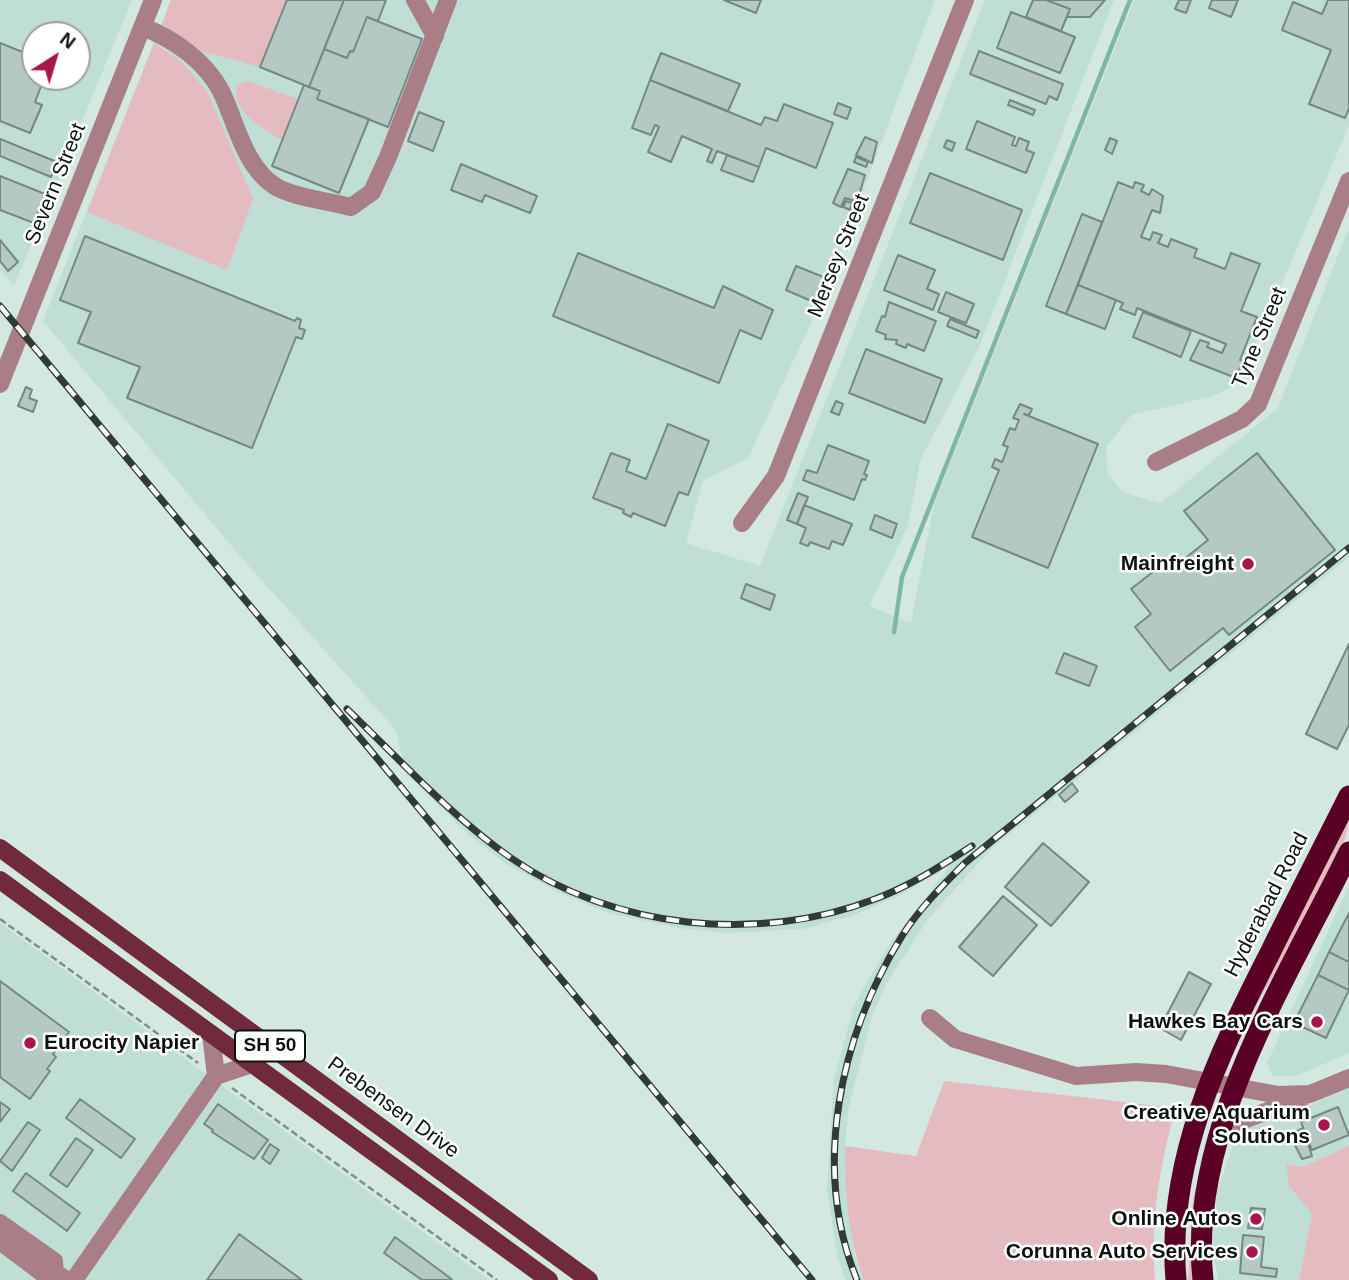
<!DOCTYPE html>
<style>
body{margin:0}
#map{position:relative;width:1349px;height:1280px;overflow:hidden;background:#d2e8e1;font-family:Helvetica,sans-serif}
canvas{display:block}
.north{position:absolute;left:21px;top:21px;width:70px;height:70px;box-sizing:border-box;background:#fff;border:2px solid #9da09f;border-radius:50%;rotate:37deg;font-size:19px;font-weight:700;line-height:28px;text-align:center;color:#0b1210}
.north::after{content:'';display:block;margin:auto;width:24px;height:32px;background:#a8144c;clip-path:polygon(50% 0,100% 100%,50% 72%,0 100%)}
</style>
<div id="map">
<canvas width="1349" height="1280"></canvas>
<div class="north">N</div>
</div>
<script>
const ctx = document.querySelector('canvas').getContext('2d');
ctx.lineJoin = 'round';
function paint(path, color) {
  ctx.fillStyle = color;
  ctx.fill(path, 'evenodd');
}
function trace(path, color, width, dash) {
  ctx.strokeStyle = color;
  ctx.lineWidth = width;
  ctx.lineCap = dash ? 'butt' : 'round';
  ctx.setLineDash(dash || []);
  ctx.stroke(path);
}
function drawText(font, color, halo, rows, align = 'center') {
  ctx.font = font + ' Helvetica,sans-serif';
  ctx.lineWidth = 5;
  ctx.setLineDash([]);
  ctx.textBaseline = 'middle';
  ctx.strokeStyle = halo;
  ctx.fillStyle = color;
  for (const [text, x, y, turn = 0] of rows) {
    ctx.save();
    ctx.translate(x, y);
    ctx.rotate((+turn || 0) * Math.PI / 180);
    ctx.textAlign = isNaN(turn) ? turn : align;
    if (halo) ctx.strokeText(text, 0, 0);
    ctx.fillText(text, 0, 0);
    ctx.restore();
  }
}
const built = new Path2D(`
 M0,0H132L14,286L0,270ZM35,35H77V77H35Z
 M171,0H935L823,297L748,458L703,481L686,543L760,566L985,0H1114L979,347L920,461L908,526L869,606L911,623L934,504L1134,0H1349V125L1247,366L1235,386L1213,396L1131,415L1106,448L1108,475L1124,493L1161,503L1278,408L1349,227V557L991,849L929,918L890,977L872,1016L848,1110L845,1146L855,1257L864,1280H846L838,1259L827,1190L834,1079L854,1005L887,948L951,865L902,894L854,915L803,929L727,933L678,928L608,913L560,893L508,865L469,835L406,773L396,730L240,556L43,321Z
 M1349,886V1053L1296,1076H1273L1267,1063Z
 M0,923L199,1069L489,1280H0Z
 M1349,1088V1146L1302,1167L1286,1164L1290,1187L1313,1214L1299,1280H1218L1212,1242L1217,1191L1241,1122L1246,1114L1295,1112Z`);
const green = new Path2D(`
 M171,0H287L260,67L201,51L161,27Z
 M154,43L182,62L208,93L253,199L227,270L87,212Z
 M247,81L298,99L282,140C262,128 231,112 237,85Z
 M1349,813C1349,861 1296,936 1272,978C1253,1009 1238,1041 1225,1075L1222,1074Z
 M944,1081L1175,1108C1160,1169 1150,1217 1155,1280H864C848,1237 845,1192 845,1146L916,1156Z
 M1210,1131L1212,1132L1195,1280H1188L1193,1199Z
 M1349,1146V1280H1299L1312,1214L1289,1186L1286,1164L1302,1167Z`);
const stream = new Path2D(`
 M894,632L902,577L1130,0`);
const building = new Path2D(`
 M287,0H344L309,87L260,67Z
 M344,0H386L378,21L367,17L353,52L350,51L347,58L324,49Z
 M724,0H761L756,13Z
 M1033,0H1046L1070,9L1061,31L1026,17Z
 M1046,0H1105L1090,17H1067L1070,9Z
 M1179,0H1191L1186,13L1175,9Z
 M1212,0H1238L1231,17L1209,8Z
 M1328,0H1349V108L1345,118L1309,104L1331,50L1282,30L1293,2L1322,14Z
 M1011,12L1075,37L1060,73L997,48Z
 M367,17L422,39L388,127L317,99L320,91L309,87L324,49L347,58L350,51L353,52Z
 M0,43L35,57V77H50L48,83L43,81L35,102L42,105L30,133L0,121Z
 M979,51L1063,84L1057,100L1049,96L1046,104L970,74Z
 M661,53L740,84L728,111L650,80Z
 M650,80L761,125L765,117L777,121L784,104L833,123L816,168L766,148L759,167L717,151L712,163L707,161L712,149L682,136L671,162L648,152L659,127L655,125L651,135L632,128Z
 M304,85L320,91L317,99L369,119L339,193L272,166Z
 M1010,100L1035,110L1033,115L1008,105Z
 M838,103L851,108L847,119L834,114Z
 M419,112L444,122L433,151L408,141Z
 M977,121L1015,137L1012,145L1016,146L1019,138L1029,142L1026,150L1034,153L1026,173L966,149Z
 M865,137L877,142L872,163L856,155Z
 M1110,138L1117,141L1112,154L1105,150Z
 M0,139L57,162L51,177L0,156Z
 M947,140L955,143L952,151L944,147Z
 M727,155L759,167L753,182L721,170Z
 M856,157L868,162L866,167L854,162Z
 M461,164L537,196L530,213L485,195L482,202L451,190Z
 M848,169L865,175L857,202L845,198L841,207L833,203Z
 M930,173L1022,210L1003,260L910,223Z
 M0,176L45,194L34,223L0,210Z
 M1118,182L1133,188L1135,182L1144,185L1141,191L1149,195L1152,189L1163,196L1160,213L1152,210L1141,237L1150,240L1153,232L1162,235L1158,243L1168,247L1171,239L1197,249L1194,257L1225,269L1231,253L1260,264L1241,311L1257,317L1240,360L1243,361L1236,378L1190,360L1200,340L1209,343L1207,347L1222,353L1226,344L1137,308L1135,315L1120,309L1123,303L1078,285Z
 M846,201L852,203L850,210L843,207Z
 M1082,214L1102,222L1066,314L1046,306Z
 M85,236L295,321L297,318L301,320L299,328L305,330L302,339L296,337L252,448L127,398L140,367L78,343L91,312L60,300Z
 M0,240L18,262L8,271L0,261Z
 M578,253L714,308L723,286L773,310L761,339L740,330L719,383L553,316Z
 M898,255L935,270L927,289L939,294L933,310L884,290Z
 M796,266L826,278L816,303L786,290Z
 M1078,285L1116,300L1105,329L1066,314Z
 M946,292L974,304L966,323L938,312Z
 M889,302L936,321L924,351L907,344L906,348L896,344L897,340L885,339L886,335L876,331L882,316L885,317Z
 M1143,312L1191,331L1181,357L1133,337Z
 M950,319L979,331L976,338L947,326Z
 M866,349L942,379L925,423L849,393Z
 M26,387L32,390L29,398L37,401L33,412L18,406Z
 M836,401L843,404L839,415L831,412Z
 M1020,404L1032,409L1029,415L1024,414L1098,444L1048,568L972,537L999,470L992,467L995,459L1002,462L1008,447L1003,445L1010,428L1015,430L1019,420L1013,418Z
 M668,424L709,441L688,495L679,492L665,526L633,513L631,517L623,513L624,510L593,498L611,453L630,460L626,471L646,479Z
 M828,445L869,461L864,474L867,475L865,480L862,479L854,500L803,480L807,470L817,473Z
 M1257,453L1335,550L1229,635L1223,628L1170,671L1135,627L1151,614L1131,589L1167,561L1173,568L1208,540L1184,511Z
 M798,493L808,497L797,524L787,520Z
 M804,505L852,524L843,545L832,541L829,549L810,542L808,546L800,543L806,528L797,524Z
 M875,515L897,524L892,538L870,529Z
 M746,584L775,595L770,610L741,598Z
 M1349,644V725L1337,749L1306,734Z
 M1064,653L1097,666L1089,686L1056,673Z
 M1072,783L1078,791L1065,802L1059,795Z
 M1043,843L1089,882L1051,926L1005,887Z
 M1003,896L1037,925L993,976L959,947Z
 M1349,913V962L1329,952Z
 M1329,952L1349,962V990L1318,975Z
 M1189,972L1211,984L1181,1040L1160,1028Z
 M1318,975L1349,990L1326,1038L1294,1023Z
 M0,981L69,1032L53,1054L56,1057L47,1069L50,1071L30,1099L0,1077Z
 M80,1099L135,1139L121,1158L66,1118Z
 M0,1102L10,1109L0,1122Z
 M218,1104L268,1140L254,1159L212,1132L213,1130L204,1124Z
 M1338,1107L1349,1135L1312,1150L1301,1122Z
 M28,1122L40,1130L12,1171L0,1161Z
 M1303,1128L1312,1156L1302,1159L1293,1141L1296,1140L1293,1133Z
 M76,1138L93,1150L67,1187L50,1175Z
 M270,1144L279,1150L270,1164L262,1158Z
 M26,1173L80,1213L67,1231L13,1191Z
 M1251,1208L1265,1209L1262,1229L1248,1228Z
 M239,1234L302,1280H207Z
 M1243,1235L1264,1237L1261,1267L1277,1269L1276,1277L1240,1273Z
 M395,1237L450,1278L452,1280H422L384,1253Z`);
const path = new Path2D(`
 M0,919L198,1063
 M232,1088L497,1280`);
const minor = new Path2D(`
 M415,0L435,36
 M143,27C174,39 205,61 221,91C236,122 245,170 278,188C298,198 328,201 351,207L372,192L388,157L448,0
 M0,384L153,0
 M1156,462L1242,419L1258,404L1349,181
 M742,523L776,476L965,0
 M930,1018L955,1039L1076,1076L1136,1072L1166,1074L1278,1095L1310,1094L1349,1078
 M211,1034L216,1076
 M1222,1132C1248,1114 1276,1111 1303,1097
 M0,1223L54,1261L55,1273
 M0,1241L45,1275L55,1273L67,1280
 M74,1280L216,1076L252,1064`);
const major = new Path2D(`
 M0,848L589,1280
 M0,880L549,1280`);
const highway = new Path2D(`
 M1176,1280C1166,1162 1218,1055 1270,953C1296,900 1323,848 1349,796
 M1203,1280C1187,1132 1287,980 1349,852`);
const rail = new Path2D(`
 M0,306L812,1280
 M347,709C400,760 451,816 511,858C613,929 759,944 875,899C910,886 941,866 972,846
 M857,1280C811,1168 840,1036 902,936C919,909 942,886 965,863L1349,548`);
const markers = [
 [1248,564,7,"#a8144c"],
 [1317,1022,7,"#a8144c"],
 [30,1043,7,"#a8144c"],
 [1324,1125,7,"#a8144c"],
 [1256,1219,7,"#a8144c"],
 [1252,1252,7,"#a8144c"]
];
const shields = [
 [270,1046,70]
];
const shieldNames = [
 ["SH 50",270,1046]
];
const streetNames = [
 ["Severn Street",56,184,-68],
 ["Mersey Street",839,256,-68],
 ["Tyne Street",1260,338,-67],
 ["Hyderabad Road",1267,905,-63],
 ["Prebensen Drive",393,1108,36]
];
const poiNames = [
 ["Mainfreight",1234,564],
 ["Hawkes Bay Cars",1303,1022],
 ["Eurocity Napier",44,1043,"left"],
 ["Creative Aquarium",1310,1113],
 ["Solutions",1310,1137],
 ["Online Autos",1242,1219],
 ["Corunna Auto Services",1238,1252]
];
paint(built, '#bfded5');
paint(green, '#e5bbc2');
trace(stream, '#80b6a7', 4.5);
paint(building, '#b4c9c3');
trace(building, '#758984', 2);
trace(path, '#808f8a', 2.5, [7, 3.5]);
trace(minor, '#a97e86', 18);
trace(major, '#71293c', 18);
trace(highway, '#5a0024', 21);
trace(rail, '#303a37', 7);
trace(rail, '#fff', 4.5, [13]);
for (const [x, y, r, color] of markers) {
  const dot = new Path2D();
  dot.arc(x, y, r, 0, 2 * Math.PI);
  ctx.fillStyle = color;
  ctx.fill(dot);
  trace(dot, '#fff', 2.5);
}
for (const [x, y, w] of shields) {
  const box = new Path2D();
  box.roundRect(x - w / 2, y - 15.5, w, 31, 5);
  ctx.fillStyle = '#fff';
  ctx.fill(box);
  trace(box, '#0b1210', 2);
}
drawText('bold 19px', '#0b1210', null, shieldNames);
drawText('21px', '#0b1210', '#fff', streetNames);
drawText('bold 21px', '#0b1210', '#fff', poiNames, 'right');
</script>
